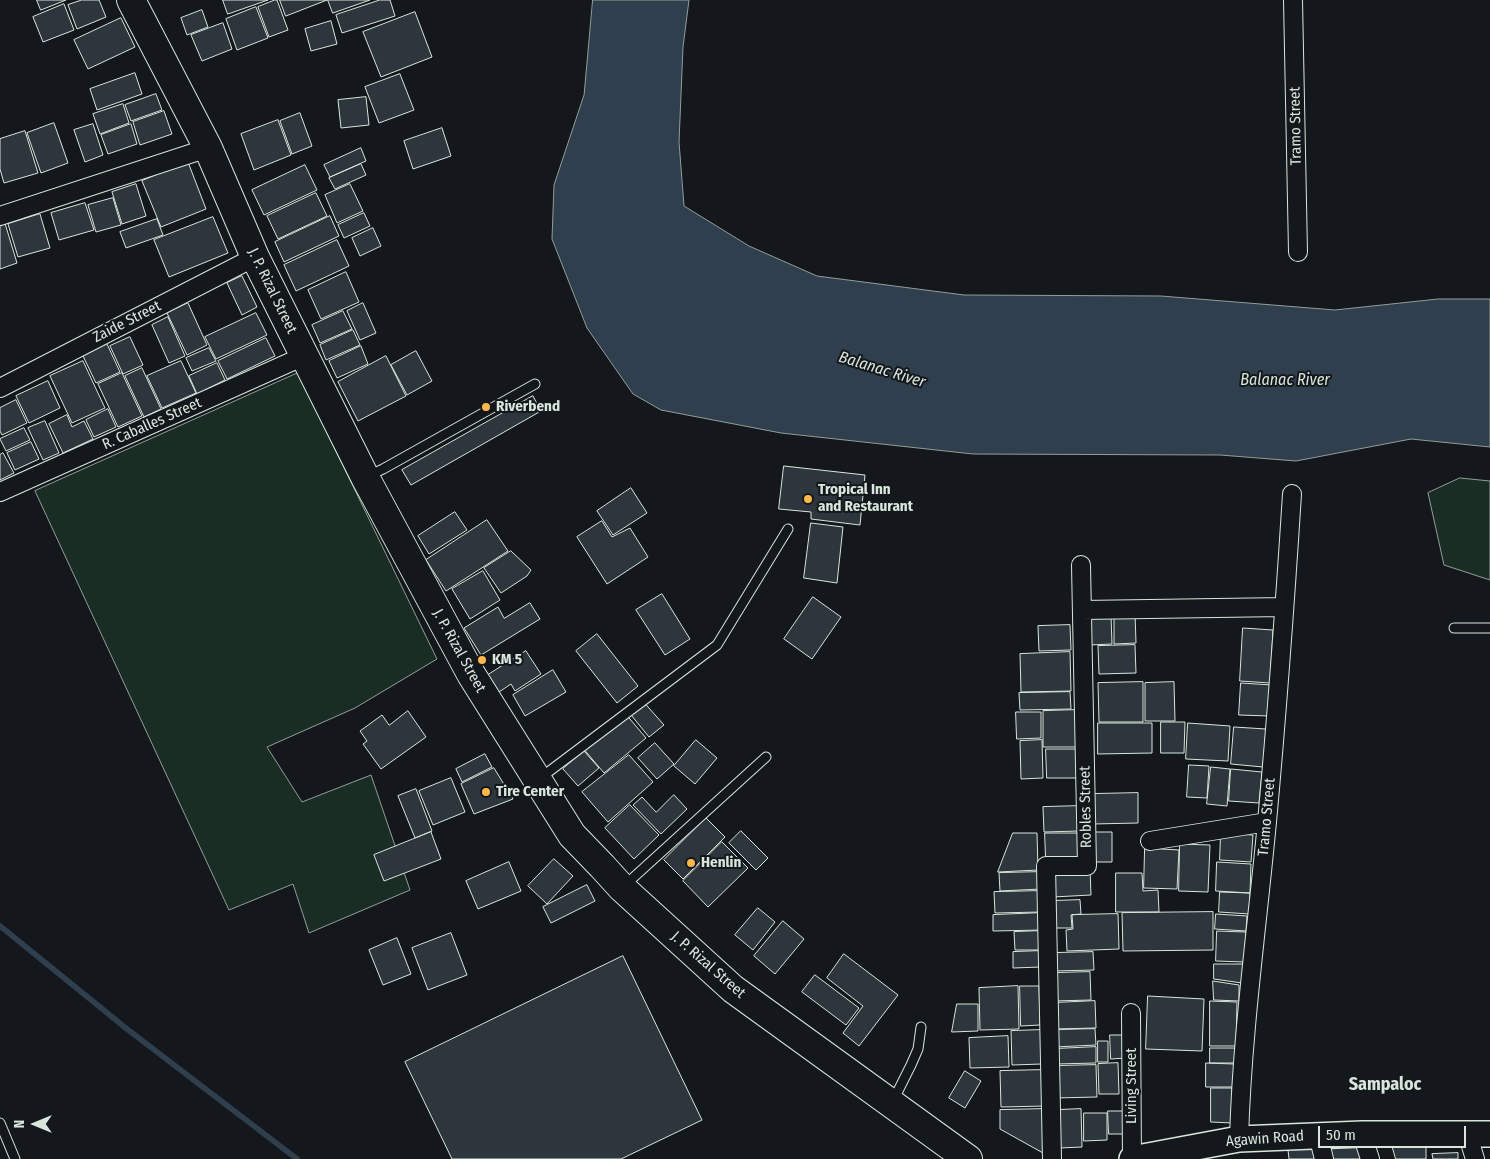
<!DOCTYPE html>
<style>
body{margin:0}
#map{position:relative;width:1490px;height:1159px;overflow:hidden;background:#14181c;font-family:"Fira Sans Condensed",sans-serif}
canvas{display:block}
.north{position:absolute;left:10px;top:1099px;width:50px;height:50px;-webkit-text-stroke:4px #14181c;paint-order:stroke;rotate:270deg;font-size:14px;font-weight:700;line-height:20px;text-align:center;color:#d8e6dc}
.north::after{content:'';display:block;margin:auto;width:18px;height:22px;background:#d8e6dc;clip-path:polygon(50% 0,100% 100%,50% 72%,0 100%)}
.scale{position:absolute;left:1318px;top:1126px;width:148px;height:22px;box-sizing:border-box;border:2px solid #d8e6dc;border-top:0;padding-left:6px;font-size:15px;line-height:18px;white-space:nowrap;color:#d8e6dc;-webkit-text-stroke:4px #14181c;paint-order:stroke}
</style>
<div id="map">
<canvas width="1490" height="1159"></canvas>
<div class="north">N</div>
<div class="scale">50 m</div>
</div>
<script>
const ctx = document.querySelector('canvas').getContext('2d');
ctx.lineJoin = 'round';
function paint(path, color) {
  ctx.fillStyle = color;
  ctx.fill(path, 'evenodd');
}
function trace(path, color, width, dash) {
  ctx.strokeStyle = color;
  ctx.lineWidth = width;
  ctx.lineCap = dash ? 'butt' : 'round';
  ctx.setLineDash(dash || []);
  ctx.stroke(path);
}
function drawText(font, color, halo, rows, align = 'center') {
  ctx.font = font + ' "Fira Sans Condensed",sans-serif';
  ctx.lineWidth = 4;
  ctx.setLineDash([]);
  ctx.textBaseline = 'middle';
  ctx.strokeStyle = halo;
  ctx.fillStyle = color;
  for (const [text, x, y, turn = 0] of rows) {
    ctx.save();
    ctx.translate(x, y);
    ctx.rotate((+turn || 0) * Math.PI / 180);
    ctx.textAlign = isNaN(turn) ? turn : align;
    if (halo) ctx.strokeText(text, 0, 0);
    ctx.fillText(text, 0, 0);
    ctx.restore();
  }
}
const green = new Path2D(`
 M298,373L437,659L355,708L267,747L302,802L371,775L410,890L309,933L293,884L229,910L35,491Z
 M1460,478L1490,481V580L1444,565L1428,493Z`);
const water = new Path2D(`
 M593,0H689L683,47L679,142L684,206L749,246L817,276L964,295L1161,296L1335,310L1438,299H1490V447L1411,439L1296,461L1220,455L973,454L781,433L661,410L633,394L587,328L552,239L554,185L584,95Z`);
const stream = new Path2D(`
 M0,926L127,1029L297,1159`);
const building = new Path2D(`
 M37,0H66L41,10Z
 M82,0H99L106,17L77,29L68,5Z
 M223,0H268L228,14Z
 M275,0H277L288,30L269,37L258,7Z
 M280,0H327L286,16Z
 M328,0H370L333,13Z
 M380,0H390L395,16L342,33L336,15Z
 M64,4L74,30L43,42L33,17Z
 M256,7L268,38L237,50L226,19Z
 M202,10L208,27L187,35L181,18Z
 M415,12L432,57L381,77L363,32Z
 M121,18L135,47L88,69L74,40Z
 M331,21L337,44L311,51L305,29Z
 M223,23L232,49L202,61L191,35Z
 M135,73L142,94L97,110L90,89Z
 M400,74L414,110L379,123L365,87Z
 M156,94L162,110L131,121L125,105Z
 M366,97L369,125L341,128L338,100Z
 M123,104L129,123L100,134L93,114Z
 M164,111L172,134L140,145L133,122Z
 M300,113L312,146L292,154L280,121Z
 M278,120L291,155L254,170L241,134Z
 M54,123L68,163L41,173L27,133Z
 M93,124L103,155L85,162L74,130Z
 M131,124L137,144L108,154L101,135Z
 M442,128L451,156L413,169L404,141Z
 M25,131L38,173L4,183L0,169V139Z
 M361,148L366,161L330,177L324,165Z
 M188,162L206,209L161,227L142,181Z
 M361,164L366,175L335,189L329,178Z
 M305,165L317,190L264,215L252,190Z
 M136,184L146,216L122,224L112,192Z
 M350,184L363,211L337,223L325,195Z
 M316,193L327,216L278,239L267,216Z
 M113,198L121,225L96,232L88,205Z
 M85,203L94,230L59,240L51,213Z
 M364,213L370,226L344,238L338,225Z
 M40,214L50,248L18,257L8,224Z
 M330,216L339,236L284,262L275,242Z
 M213,217L228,253L169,277L154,240Z
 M157,219L163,235L126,248L120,232Z
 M4,220L17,263L0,269V222Z
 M373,228L381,246L360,256L352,238Z
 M337,240L349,266L296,291L284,265Z
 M346,272L359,302L321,319L308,290Z
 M242,276L257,307L242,315L227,283Z
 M188,303L207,345L187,355L167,313Z
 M363,303L376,333L360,340L347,311Z
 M343,311L352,329L320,343L312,325Z
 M256,313L267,335L216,359L205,337Z
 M168,317L185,356L169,363L152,325Z
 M353,330L360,345L326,360L320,345Z
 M130,337L143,365L123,374L110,346Z
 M266,338L275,356L227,379L218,361Z
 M107,344L120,372L96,383L83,356Z
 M361,346L368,364L337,378L329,361Z
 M209,348L216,361L192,371L186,358Z
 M416,351L432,381L407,395L391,365Z
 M386,356L406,396L358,421L338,382Z
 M83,361L105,408L72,423L50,376Z
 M181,361L196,393L162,408L147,376Z
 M217,363L225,380L197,394L189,376Z
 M142,368L161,409L144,417L125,376Z
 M122,373L142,416L118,427L98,384Z
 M48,381L60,408L29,423L16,396Z
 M533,396L541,411L411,485L402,470Z
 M16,400L27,423L2,435L0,431V408Z
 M108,409L116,427L94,437L86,420Z
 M67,415L72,427L84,421L93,439L63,453L49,424Z
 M45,421L59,453L43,460L28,428Z
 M24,428L30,440L6,451L0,439Z
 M31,442L39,459L15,470L7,453Z
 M3,453L14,473L0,480V455Z
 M784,466L865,475L860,525L811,519V512L779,509Z
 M631,488L647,513L613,535L597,511Z
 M455,512L467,530L429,554L418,536Z
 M487,520L508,551L446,591L426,560Z
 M602,521L612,537L630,528L648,557L607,584L577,537Z
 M811,523L843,527L837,583L804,578Z
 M511,551L531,570L527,576L501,593L484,568Z
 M483,571L500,600L470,619L452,589Z
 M662,594L690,639L665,655L636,610Z
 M813,597L841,617L812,659L784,639Z
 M530,603L540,619L481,655L464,628L498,607L504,618Z
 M1135,613L1136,643L1114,644V614Z
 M1088,615H1111L1112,644L1089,645Z
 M1070,625L1071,650L1039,651L1038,626Z
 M1243,628L1273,630L1270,683L1240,681Z
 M597,634L638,686L617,703L576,651Z
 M1135,645L1136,673L1099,674L1098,646Z
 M526,651L541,674L515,691L511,684L499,692L488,675Z
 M1070,652L1071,691L1021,692L1020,654Z
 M553,670L566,692L525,716L513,695Z
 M1143,682V722H1099L1098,683Z
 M1174,682L1175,721H1145V683Z
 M1241,683L1272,685L1270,716L1239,715Z
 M1070,692L1071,709L1020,710L1019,693Z
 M641,699L664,725L649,737L627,710Z
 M1078,710L1079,747H1043V711Z
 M408,711L426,737L381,769L363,744L367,741L360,731L382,715L389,725Z
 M624,712L646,738L604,773L582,747Z
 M1016,712H1041V738L1017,739Z
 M1161,722H1185L1184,753H1161Z
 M1098,723H1152V753L1098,754Z
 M1188,723L1230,726L1228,761L1186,759Z
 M1234,727L1266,729L1263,767L1231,764Z
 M696,740L717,758L695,784L674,766Z
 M1042,740L1043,778L1021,779L1020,741Z
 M655,743L674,764L657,779L638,758Z
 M1046,749H1078L1079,778H1047Z
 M584,751L599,768L578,786L563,769Z
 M485,754L492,767L462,782L456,769Z
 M629,755L653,782L608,822L582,792Z
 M1189,765L1209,766L1207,798L1187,797Z
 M1211,767L1230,769L1227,806L1207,804Z
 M494,768L513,799L474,814L461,784Z
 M1231,769L1262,772L1259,803L1229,801Z
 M451,778L465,812L433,825L419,791Z
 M416,789L432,831L415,838L398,796Z
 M1138,793V823L1093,824L1092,794Z
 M674,795L687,809L661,834L633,805L642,797L656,812Z
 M630,805L659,835L634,859L605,828Z
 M1080,806V831L1044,832L1043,807Z
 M706,818L725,837L683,879L664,860Z
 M741,831L768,858L756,870L729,843Z
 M431,832L441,859L384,881L374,855Z
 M1091,832H1112V862H1092Z
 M1013,833H1037L1038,870L998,872Z
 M1045,833H1081V858L1046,859Z
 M1221,833L1253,835L1251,862L1220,860Z
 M722,842L748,868L708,907L683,881Z
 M1180,844L1210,845L1208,892L1179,891Z
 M1145,848L1179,850L1177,889L1144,888Z
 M554,859L573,876L547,904L528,886Z
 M509,862L521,891L478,909L466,881Z
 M1217,862L1251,864L1250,893L1216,891Z
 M1090,869L1091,895L1053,897L1052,870Z
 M1040,872L1041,889L1000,891L999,873Z
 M1116,873H1142L1143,891L1158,890L1159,912H1116Z
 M587,885L595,901L551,923L543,907Z
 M1041,891V912L995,913L994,892Z
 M1220,892L1250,893L1249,914L1219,912Z
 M1080,900L1081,914L1071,915L1072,928H1053L1052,901Z
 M758,908L775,922L753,950L735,935Z
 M1213,912V950L1123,951L1122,913Z
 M1041,913L1042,930L993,931V915Z
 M1118,914L1119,949L1067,951L1066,930L1073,929L1072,915Z
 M1216,914L1247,916L1246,931L1215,929Z
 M783,921L804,939L775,974L754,956Z
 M1040,931L1041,950H1015L1014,932Z
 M1217,931L1246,932L1244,962L1216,961Z
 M451,933L467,975L428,990L412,948Z
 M397,938L411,974L383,985L369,950Z
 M1040,951L1041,967L1013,968V952Z
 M1093,952L1094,970L1054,971V953Z
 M844,954L898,995L859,1046L843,1033L863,1006L827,978Z
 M623,956L702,1120L621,1159H452L405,1062Z
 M1214,964H1244L1242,983L1214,979Z
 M1090,972L1091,1000L1053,1001V973Z
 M815,975L859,1008L846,1025L802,992Z
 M1213,981L1239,985V1001L1214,1000Z
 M1018,986L1019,1029L980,1030L979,988Z
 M1020,986H1039L1040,1025L1021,1026Z
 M1148,996L1204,999L1202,1051L1146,1049Z
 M1095,1001L1096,1028L1054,1029L1053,1003Z
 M1210,1001L1237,1002L1236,1046H1210Z
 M957,1004H978V1031L952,1032Z
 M1095,1029L1096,1045L1055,1047L1054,1030Z
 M1041,1030L1042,1064L1012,1065L1011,1031Z
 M1110,1035H1125L1126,1058L1111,1059Z
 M1008,1036L1009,1067L970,1068L969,1038Z
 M1098,1041H1108V1062H1098Z
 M1096,1047V1063L1055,1064L1054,1049Z
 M1210,1048H1236V1063H1210Z
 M1118,1063L1119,1094H1099L1098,1064Z
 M1206,1063L1234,1064L1233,1087H1206Z
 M1096,1065L1097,1097L1055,1098L1054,1066Z
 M1044,1070L1045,1106L1001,1107L1000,1071Z
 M965,1071L981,1081L965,1108L949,1098Z
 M1211,1088H1232V1123L1211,1122Z
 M1044,1109L1043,1153L1000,1129V1110Z
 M1081,1109L1082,1147L1059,1148L1058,1110Z
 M1108,1111H1124L1125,1134H1109Z
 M1084,1113H1107V1140L1084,1141Z
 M1361,1136L1364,1159H1332L1329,1140Z
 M1392,1145H1426V1159H1396Z
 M1318,1147V1159H1289L1288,1150Z
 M1458,1153V1159H1433L1432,1154Z`);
const lane = new Path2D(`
 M368,476L383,469L535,384
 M1454,628H1490
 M539,779L717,645L788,529
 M624,886L766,757
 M893,1101L911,1065L918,1049L921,1027
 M0,1123L15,1159`);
const street = new Path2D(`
 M1293,0L1298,252
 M0,216L208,148
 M0,388L255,257
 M0,492L304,356
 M1082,610L1284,607
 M1150,841L1267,822
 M1131,1013L1132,1159
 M1467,1133L1475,1159
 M1362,1134L1370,1159
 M1318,1135L1324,1159
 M1239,1139C1242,1033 1257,928 1267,822C1277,713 1285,604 1292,494
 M1052,1159L1046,866H1087L1081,565`);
const secondary = new Path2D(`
 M1132,1159L1239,1139L1362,1134H1490`);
const primary = new Path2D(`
 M131,0L208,148L255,257L365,477L471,674L572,835L602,866L622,888L733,989L968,1159`);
const markers = [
 [486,407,5,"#ffb74d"],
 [808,499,5,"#ffb74d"],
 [482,660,5,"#ffb74d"],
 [486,792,5,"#ffb74d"],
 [691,863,5,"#ffb74d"]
];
const streetNames = [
 ["Tramo Street",1296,126,-91],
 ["J. P. Rizal Street",272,291,64],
 ["Zaide Street",127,322,-27],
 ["R. Caballes Street",152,424,-24],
 ["J. P. Rizal Street",459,651,61],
 ["Robles Street",1086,807,-91],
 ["Tramo Street",1267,817,-85],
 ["J. P. Rizal Street",708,965,41],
 ["Living Street",1132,1086,-90],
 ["Agawin Road",1265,1139,-4]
];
const poiNames = [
 ["Riverbend",496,407],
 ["Tropical Inn",818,490],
 ["and Restaurant",818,507],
 ["KM 5",492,660],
 ["Tire Center",496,792],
 ["Henlin",701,863]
];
const waterNames = [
 ["Balanac River",882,370,17],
 ["Balanac River",1285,381]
];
const quarterNames = [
 ["Sampaloc",1385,1085]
];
paint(green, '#1a2d24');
trace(green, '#939e99', 1);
paint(water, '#2f3f4d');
trace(water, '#939e99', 1);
trace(stream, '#2f3f4d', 5.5);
paint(building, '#2c363c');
trace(building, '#d8e6dc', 1);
trace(lane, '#d8e6dc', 11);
trace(street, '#d8e6dc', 20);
trace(secondary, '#d8e6dc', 28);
trace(primary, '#d8e6dc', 30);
trace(lane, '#14181c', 9);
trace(street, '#14181c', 18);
trace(secondary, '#14181c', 25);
trace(primary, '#14181c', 28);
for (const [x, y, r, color] of markers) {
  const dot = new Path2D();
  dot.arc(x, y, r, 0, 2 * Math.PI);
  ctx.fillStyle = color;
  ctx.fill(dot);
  trace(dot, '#14181c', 2);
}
drawText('15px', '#d8e6dc', '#14181c', streetNames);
drawText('bold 15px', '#d8e6dc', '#14181c', poiNames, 'left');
drawText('italic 16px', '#d8e6dc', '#14181c', waterNames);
drawText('bold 18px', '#d8e6dc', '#14181c', quarterNames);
</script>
